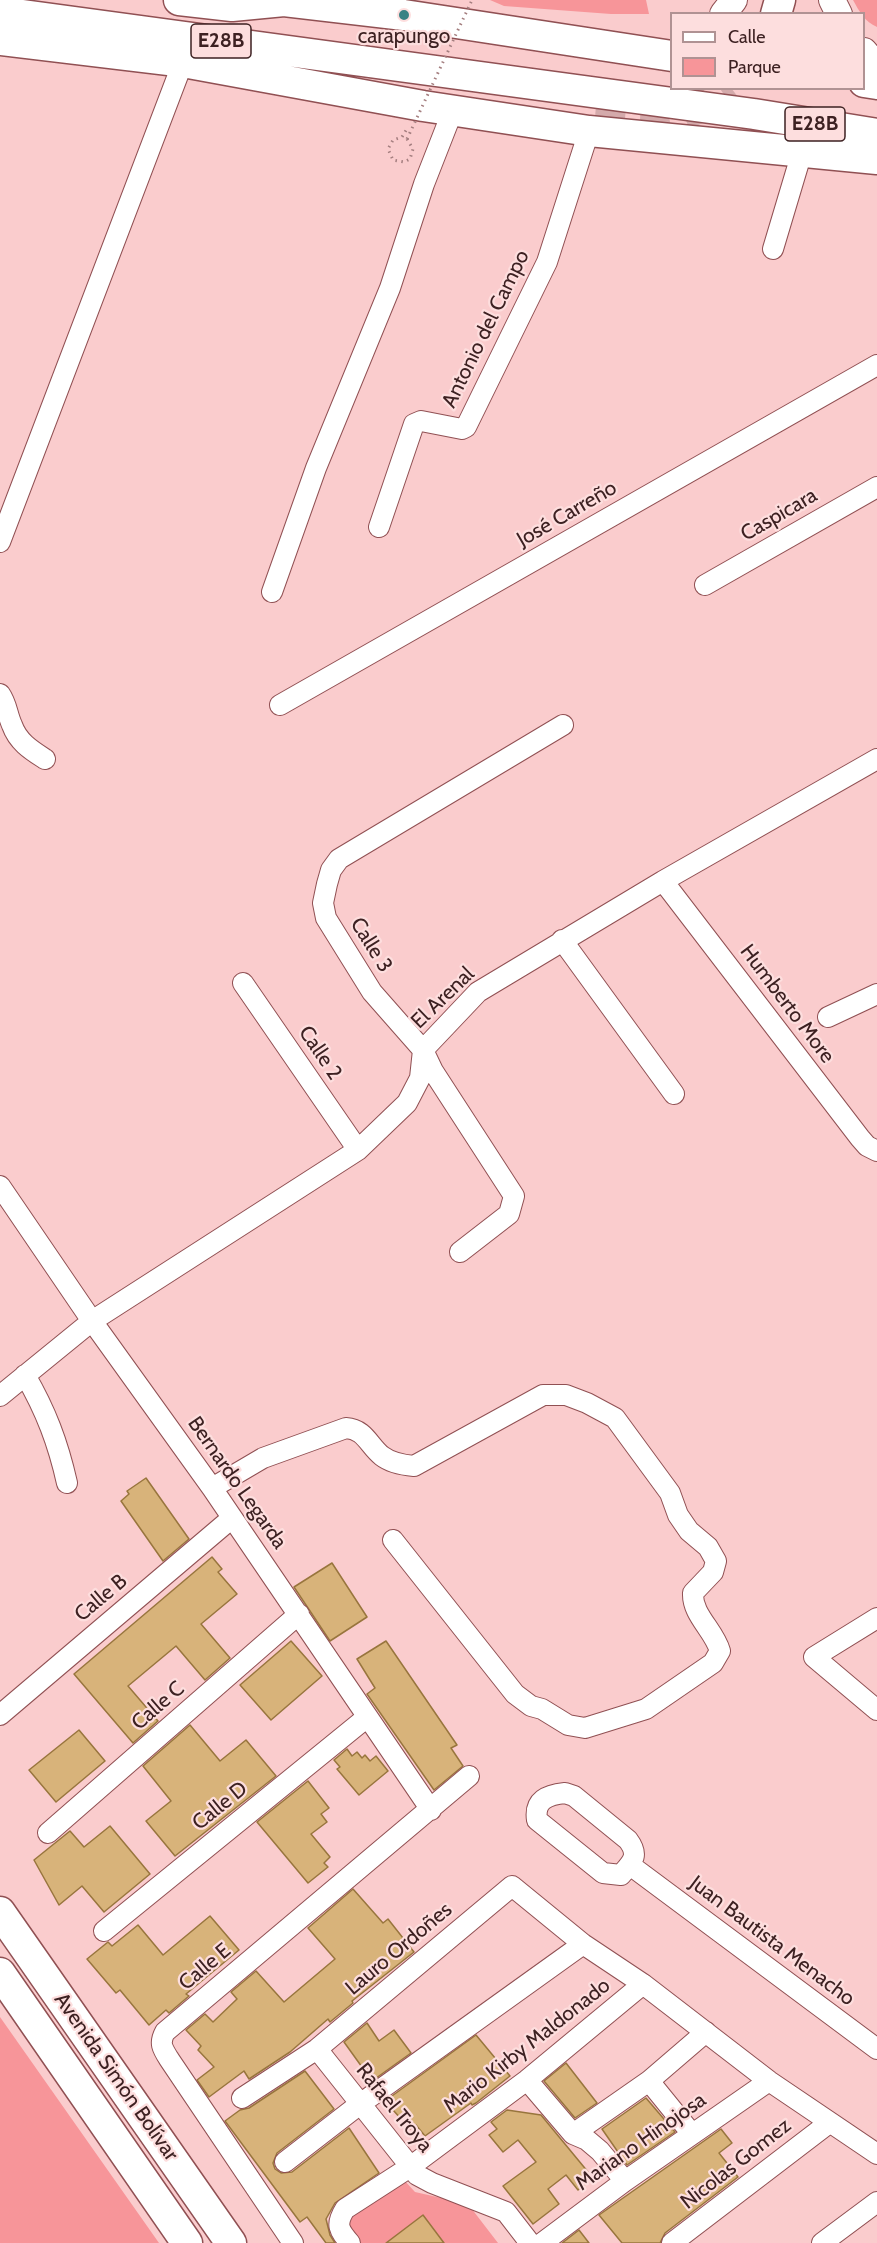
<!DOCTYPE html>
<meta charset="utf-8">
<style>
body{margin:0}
#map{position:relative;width:877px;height:2243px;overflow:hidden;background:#facccd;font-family:Cabin,sans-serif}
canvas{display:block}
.legend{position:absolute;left:670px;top:12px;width:195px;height:78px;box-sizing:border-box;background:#fddede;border:2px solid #b09293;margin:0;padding:8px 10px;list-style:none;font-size:18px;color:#3d2122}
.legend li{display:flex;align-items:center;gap:12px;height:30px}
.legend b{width:30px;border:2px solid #b09293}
</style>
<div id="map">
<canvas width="877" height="2243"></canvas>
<ul class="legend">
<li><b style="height:8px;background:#fff"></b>Calle</li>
<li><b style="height:16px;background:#f79599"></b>Parque</li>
</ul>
</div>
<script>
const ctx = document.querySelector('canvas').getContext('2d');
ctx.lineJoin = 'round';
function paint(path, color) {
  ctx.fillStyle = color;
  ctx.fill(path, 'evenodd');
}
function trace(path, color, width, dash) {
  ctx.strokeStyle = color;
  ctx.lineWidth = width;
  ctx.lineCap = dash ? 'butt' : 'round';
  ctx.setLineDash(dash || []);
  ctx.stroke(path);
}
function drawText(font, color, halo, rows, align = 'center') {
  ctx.font = font + ' Cabin,sans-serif';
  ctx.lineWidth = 4.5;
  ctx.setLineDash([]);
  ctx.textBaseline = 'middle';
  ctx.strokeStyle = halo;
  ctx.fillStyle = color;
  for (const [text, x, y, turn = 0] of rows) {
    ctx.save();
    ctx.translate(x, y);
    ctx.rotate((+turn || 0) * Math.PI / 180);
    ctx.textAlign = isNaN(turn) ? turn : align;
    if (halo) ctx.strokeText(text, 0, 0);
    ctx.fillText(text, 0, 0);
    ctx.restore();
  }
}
const green = new Path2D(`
 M490,0H646L649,14H611L504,6Z
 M853,0H877V27C865,22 859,11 853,0Z
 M0,2017L159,2243H0Z
 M403,2179L415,2192L468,2204L498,2243H360L343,2221Z`);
const building = new Path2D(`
 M146,1478L189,1539L163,1561L121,1501L129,1494L127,1491Z
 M212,1557L222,1569L218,1572L237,1594L201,1624L230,1658L205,1680L176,1646L128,1686L158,1721L133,1743L74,1674Z
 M332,1563L367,1617L330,1641L294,1587Z
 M291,1641L322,1676L271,1720L240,1685Z
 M386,1641L457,1745L451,1748L463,1766L434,1790L367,1694L375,1688L357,1659Z
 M190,1725L220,1761L246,1740L276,1776L175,1856L146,1821L171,1801L143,1766Z
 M79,1730L105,1761L56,1802L29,1770Z
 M347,1749L352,1756L357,1752L362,1758L365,1755L370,1761L376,1756L388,1771L359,1795L337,1769L340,1767L334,1760Z
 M308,1781L329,1808L321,1814L327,1822L311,1834L330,1857L324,1863L328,1867L308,1883L257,1822Z
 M110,1826L150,1874L104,1912L82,1886L59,1905L34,1860L70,1831L84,1847Z
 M353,1889L383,1923L388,1919L414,1952L352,2001L353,2003L330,2022L328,2019L290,2052L249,2079L244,2071L209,2097L197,2080L214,2067L198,2050L201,2046L186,2030L205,2014L213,2022L237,1999L231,1992L256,1971L284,2002L335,1959L308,1928Z
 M210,1916L239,1950L186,1994L189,1996L169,2013L166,2010L149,2025L120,1990L116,1993L87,1959L108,1942L112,1946L138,1925L163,1955Z
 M367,2023L379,2041L394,2030L411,2053L372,2081L344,2042Z
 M476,2035L510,2076L476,2103L472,2105L471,2103L425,2136L416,2125L410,2129L385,2101Z
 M566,2063L597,2103L575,2118L544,2081Z
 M305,2071L334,2109L277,2153L273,2163L275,2169L281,2173L292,2172L349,2128L379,2173L335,2203L326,2219L330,2235L335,2243H326L307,2217L300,2222L225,2121L240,2110L249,2108Z
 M646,2098L675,2132L627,2165L602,2129Z
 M507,2110L541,2115L593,2178L578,2190L566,2175L548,2189L559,2204L533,2224L503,2186L536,2162L518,2140L503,2152L489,2135L497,2129L491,2122Z
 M721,2129L732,2143L719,2153L738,2177L665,2233L660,2243H622L599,2215Z
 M423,2215L444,2243H386Z
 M579,2230L589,2243H562Z`);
const highwayTunnel = new Path2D(`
 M595,117C617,119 648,125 669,120C687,116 716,100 731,88`);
const path = new Path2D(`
 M407,139L413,149L410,159L404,162L393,160L388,149L393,140L402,137L408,127`);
const minor = new Path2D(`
 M773,249L802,152
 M379,527L414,424L421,421L462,429L466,427L547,262L589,131
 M0,542L183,62
 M705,585L877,487
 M272,592L316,468L390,288L424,184L453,110
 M0,694C7,704 7,714 12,725C18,742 31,750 45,759
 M280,705L877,365
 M663,881L860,1138L867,1146L877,1151
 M562,940L674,1094
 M243,983L358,1150
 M828,1017L877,994
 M0,1186L92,1321L212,1488L431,1810
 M460,1252L509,1214L514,1196L433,1071L423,1050L372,992L326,918L323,903L327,884L331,870L339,859L563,725
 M25,1375C46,1411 58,1443 67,1483
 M0,1396L92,1321L358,1150L407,1103L420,1078L423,1050L478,992L663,881L877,759
 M212,1488L263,1458L346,1428C365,1429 369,1446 382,1456C391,1463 403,1465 414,1466L543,1395H566L587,1403L615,1418L670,1493L678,1515L689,1531L708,1547L716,1561L713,1572L693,1593C692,1615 714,1630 720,1651L713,1663L646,1709L585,1728L568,1725L542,1709L531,1706L515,1694L393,1540
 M877,1618L814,1657L877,1710
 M0,1715L232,1518
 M565,1793L574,1796L628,1840C640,1856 632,1862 621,1875L603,1873L537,1820C534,1800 547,1795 565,1793Z
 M48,1833L299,1614
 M630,1865L877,2049
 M104,1931L366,1718
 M317,2049L417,2175L432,2183L506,2212L530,2243
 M527,2080L573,2134L587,2140L600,2151L625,2181
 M649,2081L692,2134
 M242,2098L317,2049L512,1886L583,1944L643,1984L769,2081L877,2154
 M573,2134L649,2081L706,2032
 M285,2162L360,2104L583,1944
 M293,2243L169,2059C162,2048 159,2043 165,2032L469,1776
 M350,2243C339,2230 335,2225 345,2209L410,2167L527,2080L643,1984
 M542,2243L625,2181L769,2081
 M672,2243L829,2123
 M822,2243L877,2202`);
const major = new Path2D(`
 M832,0L839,14
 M723,14L734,0
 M864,51L877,66`);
const highway = new Path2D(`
 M179,0L232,6L284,1L404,15L672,56
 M0,12L754,114L877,134
 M776,14L780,0
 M0,40L202,64
 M183,62L423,106L589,131L877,159
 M864,82L877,84
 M0,1912L231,2243
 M0,1973L187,2243`);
const pathBridge = new Path2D(`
 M407,139L472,0`);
const markers = [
 [404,15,6,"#398284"]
];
const shields = [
 [221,41,60],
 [815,124,60]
];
const shieldNames = [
 ["E28B",221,41],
 ["E28B",815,124]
];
const poiNames = [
 ["carapungo",404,37]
];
const streetNames = [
 ["Antonio del Campo",486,329,-64],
 ["José Carreño",567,514,-30],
 ["Caspicara",779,515,-30],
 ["Calle 3",371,945,58],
 ["El Arenal",443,998,-44],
 ["Humberto More",787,1004,53],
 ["Calle 2",320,1053,56],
 ["Bernardo Legarda",237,1483,55],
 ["Calle B",101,1598,-40],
 ["Calle C",158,1706,-41],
 ["Calle D",220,1806,-39],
 ["Juan Bautista Menacho",772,1941,37],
 ["Lauro Ordoñes",399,1949,-40],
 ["Calle E",205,1967,-40],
 ["Mario Kirby Maldonado",527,2046,-38],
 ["Avenida Simón Bolívar",116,2077,55],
 ["Rafael Troya",394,2108,51],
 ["Mariano Hinojosa",641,2142,-35],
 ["Nicolas Gomez",736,2164,-38]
];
paint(green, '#f79599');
paint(building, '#d8b37a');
trace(building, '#98753d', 1.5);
trace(highwayTunnel, '#d4aaab', 30, [30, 15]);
trace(minor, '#905053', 22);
trace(major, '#905053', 28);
trace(highway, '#905053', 33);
trace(path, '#a47e7f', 3, [1.5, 4.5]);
trace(minor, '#fff', 20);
trace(major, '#fff', 26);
trace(highway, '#fff', 30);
trace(pathBridge, '#a47e7f', 3, [1.5, 4.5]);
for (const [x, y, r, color] of markers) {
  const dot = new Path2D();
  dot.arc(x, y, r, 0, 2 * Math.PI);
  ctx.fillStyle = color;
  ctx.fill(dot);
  trace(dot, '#fddede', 2);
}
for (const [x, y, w] of shields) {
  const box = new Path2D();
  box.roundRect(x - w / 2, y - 17, w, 34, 4.5);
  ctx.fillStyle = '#fddede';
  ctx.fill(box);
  trace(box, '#3d2122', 1.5);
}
drawText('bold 20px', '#3d2122', null, shieldNames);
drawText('21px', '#3d2122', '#fddede', poiNames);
drawText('21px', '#3d2122', '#fddede', streetNames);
</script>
